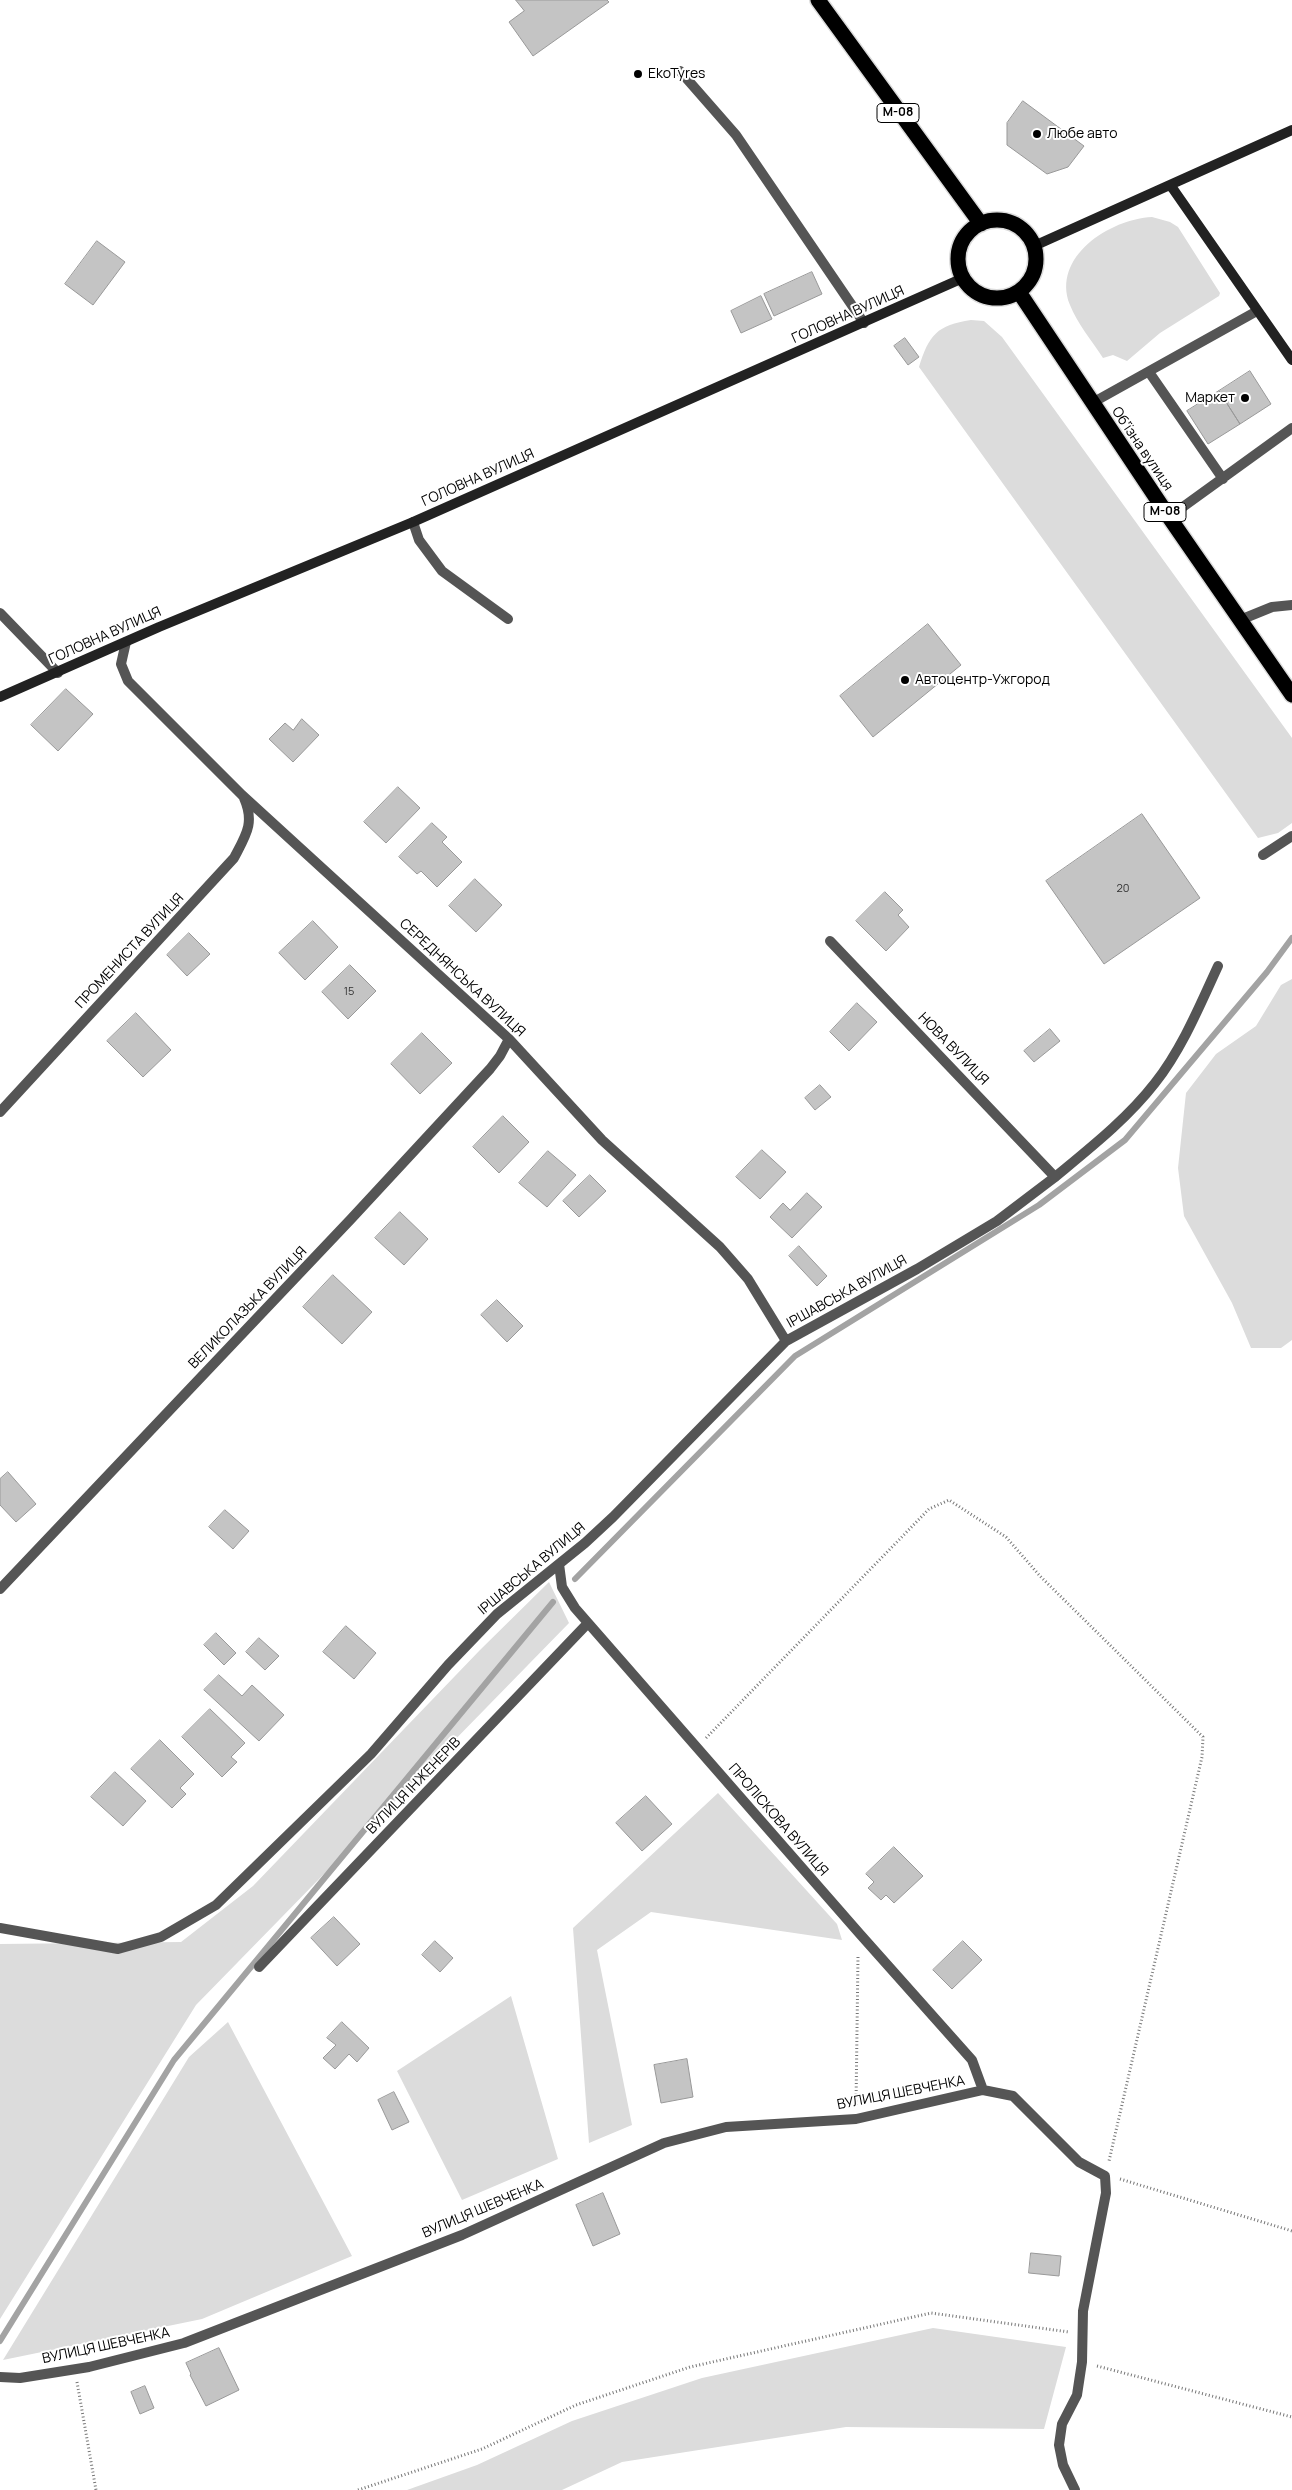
<!DOCTYPE html>
<meta charset="utf-8">
<style>
body{margin:0}
canvas{display:block;background:#fff}
</style>
<canvas width="1292" height="2490"></canvas>
<script>
const ctx = document.querySelector('canvas').getContext('2d');
ctx.lineJoin = 'round';
function paint(path, color) {
  ctx.fillStyle = color;
  ctx.fill(path, 'evenodd');
}
function trace(path, color, width, dash) {
  ctx.strokeStyle = color;
  ctx.lineWidth = width;
  ctx.lineCap = dash ? 'butt' : 'round';
  ctx.setLineDash(dash || []);
  ctx.stroke(path);
}
function drawText(font, color, halo, rows, align = 'center') {
  ctx.font = font + ' Manrope,sans-serif';
  ctx.lineWidth = 4;
  ctx.setLineDash([]);
  ctx.textBaseline = 'middle';
  ctx.strokeStyle = halo;
  ctx.fillStyle = color;
  for (const [text, x, y, turn = 0] of rows) {
    ctx.save();
    ctx.translate(x, y);
    ctx.rotate((+turn || 0) * Math.PI / 180);
    ctx.textAlign = isNaN(turn) ? turn : align;
    if (halo) ctx.strokeText(text, 0, 0);
    ctx.fillText(text, 0, 0);
    ctx.restore();
  }
}
const green = new Path2D(`
 M1152,217L1170,222L1178,227L1220,293L1219,296L1160,333L1127,361L1113,355L1103,358C1092,341 1077,323 1070,305C1051,257 1110,219 1152,217Z
 M971,320L984,321L1002,337L1292,738V823L1278,833L1258,838L919,367C929,335 937,325 971,320Z
 M1292,979V1340L1281,1348H1251L1232,1303L1184,1216L1178,1168L1186,1093L1216,1054L1256,1026L1281,985Z
 M549,1582L569,1623L196,2005L0,2319V1944L181,1942L253,1886L480,1650Z
 M718,1793L837,1924L842,1940L651,1912L597,1950L632,2125L589,2143L573,1928Z
 M511,1996L558,2159L462,2200L397,2071Z
 M228,2022L352,2256L202,2319L3,2360L189,2057Z
 M933,2328L1066,2347L1044,2429L846,2427L622,2462L562,2490H407L477,2465L572,2421L702,2378Z`);
const stream = new Path2D(`
 M575,1579L795,1356L1039,1205L1125,1140L1267,972L1292,938
 M0,2341L174,2060L553,1602`);
const building = new Path2D(`
 M516,0H607L609,2L533,56L509,22L524,11Z
 M1023,101L1084,146L1068,167L1047,174L1007,145V123Z
 M97,241L125,262L93,305L65,284Z
 M812,272L822,294L774,316L764,294Z
 M761,296L772,319L741,333L731,311Z
 M905,338L919,357L908,365L894,346Z
 M1250,371L1271,404L1240,424L1219,391Z
 M1219,391L1240,424L1208,444L1187,411Z
 M928,624L961,665L873,737L840,696Z
 M66,689L93,714L58,751L31,725Z
 M302,719L319,735L293,762L269,739L285,723L293,730Z
 M398,787L420,808L386,843L364,822Z
 M1142,814L1200,898L1104,964L1046,881Z
 M432,823L447,837L442,842L462,862L437,887L421,871L417,874L399,857Z
 M475,879L502,905L476,932L449,906Z
 M885,892L903,910L898,915L909,927L886,951L856,921Z
 M313,921L338,947L305,980L279,953Z
 M189,933L210,954L187,976L167,955Z
 M350,965L376,991L348,1019L322,992Z
 M857,1003L877,1022L849,1051L830,1032Z
 M136,1013L171,1050L143,1077L107,1041Z
 M1050,1029L1060,1041L1034,1062L1024,1051Z
 M422,1033L452,1063L420,1094L391,1064Z
 M820,1085L831,1097L815,1110L805,1098Z
 M503,1116L529,1142L499,1173L473,1147Z
 M762,1150L786,1172L760,1199L736,1177Z
 M548,1151L576,1175L547,1207L519,1183Z
 M590,1175L606,1191L579,1217L563,1201Z
 M807,1193L822,1207L792,1238L770,1217L783,1203L790,1210Z
 M400,1212L428,1239L404,1265L375,1238Z
 M799,1246L827,1276L817,1286L789,1256Z
 M333,1275L372,1312L342,1344L303,1307Z
 M497,1300L523,1326L507,1342L481,1315Z
 M8,1472L36,1504L16,1522L0,1505V1479Z
 M225,1510L249,1531L233,1549L209,1527Z
 M346,1626L376,1653L354,1679L323,1652Z
 M216,1633L236,1653L224,1665L204,1645Z
 M259,1638L279,1656L265,1670L246,1652Z
 M219,1675L242,1696L252,1685L284,1715L259,1741L204,1690Z
 M210,1709L245,1743L231,1757L237,1762L222,1777L182,1737Z
 M160,1740L194,1774L180,1788L186,1794L172,1808L131,1769Z
 M115,1772L146,1801L123,1826L91,1797Z
 M646,1796L672,1824L642,1851L616,1823Z
 M894,1847L923,1876L894,1903L886,1895L881,1900L868,1888L874,1882L866,1874Z
 M334,1917L360,1944L337,1966L311,1938Z
 M435,1941L453,1958L440,1972L422,1955Z
 M963,1941L982,1960L952,1989L933,1970Z
 M342,2022L369,2048L357,2062L349,2054L335,2069L323,2058L336,2045L327,2038Z
 M687,2059L693,2097L661,2103L654,2065Z
 M394,2092L409,2122L392,2130L378,2100Z
 M603,2193L620,2234L593,2246L576,2205Z
 M1031,2253L1061,2256L1059,2276L1029,2273Z
 M219,2348L239,2390L206,2406L190,2375L191,2374L186,2363Z
 M145,2386L154,2408L140,2414L131,2392Z`);
const path = new Path2D(`
 M706,1738L929,1509L949,1500L1006,1537L1040,1576L1203,1737L1202,1757L1109,2161
 M856,2105L858,1956
 M1120,2179L1292,2231
 M1097,2366L1292,2417
 M77,2382L96,2490
 M358,2490L482,2449L576,2405L690,2367L931,2313L1069,2332`);
const lane = new Path2D(`
 M680,71L736,135L864,323
 M1149,372L1223,479
 M1092,403L1257,311
 M1169,517L1292,428
 M1240,620L1272,607L1292,605
 M1263,855L1292,836
 M1055,1177C1090,1148 1127,1119 1155,1083C1182,1049 1200,1005 1218,966`);
const street = new Path2D(`
 M413,522L419,540L442,571L508,619
 M0,613L58,673
 M126,642L121,664L128,681L242,795L509,1039L602,1140L720,1247L748,1279L786,1341
 M0,1112L234,858C246,835 255,823 244,798
 M559,1564L562,1587L575,1608L859,1933L972,2060L983,2090
 M0,1589L351,1219L490,1069L500,1056L509,1039
 M0,1928L118,1949L161,1937L216,1905L371,1754L448,1665L497,1614L585,1543L613,1517L786,1341L917,1269L997,1221L1055,1177L830,941
 M259,1967L588,1623
 M0,2377L20,2378L89,2367L184,2343L462,2235L664,2143L726,2127L856,2119L983,2090L1013,2096L1079,2162L1105,2176L1106,2193L1083,2311L1082,2362L1077,2395L1062,2424L1059,2445L1063,2465L1075,2490`);
const secondary = new Path2D(`
 M1171,186L1292,360
 M1034,246L1292,130
 M0,697L159,627L413,522L963,278`);
const highway = new Path2D(`
 M818,0L981,224
 M958 259a39 39 0 1 1 78 0a39 39 0 1 1-78 0Z
 M1019,292L1169,517L1292,695`);
const markers = [
 [638,74,5,"#000"],
 [1037,134,5,"#000"],
 [1245,398,5,"#000"],
 [905,680,5,"#000"]
];
const numberNames = [
 ["20",1123,889],
 ["15",349,992]
];
const shields = [
 [898,113,42],
 [1165,512,42]
];
const shieldNames = [
 ["М-08",898,113],
 ["М-08",1165,512]
];
const poiNames = [
 ["EkoTyres",648,74],
 ["Любе авто",1047,134],
 ["Маркет",1235,398,"right"],
 ["Автоцентр-Ужгород",915,680]
];
const streetNames = [
 ["ГОЛОВНА ВУЛИЦЯ",848,315,-24],
 ["Обʼїзна вулиця",1142,449,56],
 ["ГОЛОВНА ВУЛИЦЯ",478,478,-24],
 ["ГОЛОВНА ВУЛИЦЯ",105,636,-24],
 ["ПРОМЕНИСТА ВУЛИЦЯ",130,951,-47],
 ["СЕРЕДНЯНСЬКА ВУЛИЦЯ",462,978,43],
 ["НОВА ВУЛИЦЯ",953,1049,46],
 ["ІРШАВСЬКА ВУЛИЦЯ",847,1292,-29],
 ["ВЕЛИКОЛАЗЬКА ВУЛИЦЯ",248,1308,-46],
 ["ІРШАВСЬКА ВУЛИЦЯ",532,1569,-40],
 ["ВУЛИЦЯ ІНЖЕНЕРІВ",414,1786,-46],
 ["ПРОЛІСКОВА ВУЛИЦЯ",778,1820,49],
 ["ВУЛИЦЯ ШЕВЧЕНКА",901,2093,-11],
 ["ВУЛИЦЯ ШЕВЧЕНКА",483,2209,-23],
 ["ВУЛИЦЯ ШЕВЧЕНКА",106,2346,-12]
];
paint(green, '#dcdcdc');
trace(stream, '#a3a3a3', 6);
paint(building, '#c4c4c4');
trace(building, '#999', 1);
trace(highway, '#dbdbdb', 18);
trace(path, '#777', 3, [1, 2.5]);
trace(lane, '#555', 10);
trace(street, '#555', 10);
trace(secondary, '#222', 10);
trace(highway, '#000', 15);
for (const [x, y, r, color] of markers) {
  const dot = new Path2D();
  dot.arc(x, y, r, 0, 2 * Math.PI);
  ctx.fillStyle = color;
  ctx.fill(dot);
  trace(dot, '#fff', 2);
}
drawText('11px', '#313131', null, numberNames);
for (const [x, y, w] of shields) {
  const box = new Path2D();
  box.roundRect(x - w / 2, y - 9.5, w, 19, 4);
  ctx.fillStyle = '#fff';
  ctx.fill(box);
  trace(box, '#000', 1);
}
drawText('bold 12px', '#000', null, shieldNames);
drawText('14px', '#000', '#fff', poiNames, 'left');
drawText('14px', '#000', '#fff', streetNames);
</script>
